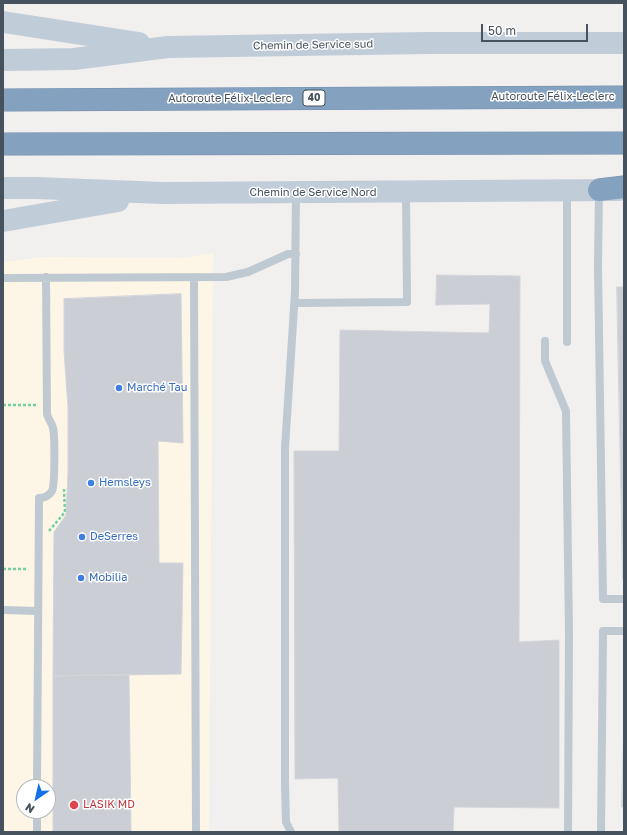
<!DOCTYPE html>
<meta charset="utf-8">
<style>
body{margin:0}
#map{position:relative;width:627px;height:835px;overflow:hidden;background:#f2efef;font-family:"Golos Text",sans-serif}
canvas{display:block}
.frame{position:absolute;inset:0;border:4px solid #46525d;pointer-events:none}
.north{position:absolute;left:16px;top:779px;width:40px;height:40px;box-sizing:border-box;background:#fff;border:1px solid #b5babe;border-radius:50%;rotate:214deg;font-size:11px;font-weight:700;line-height:16px;text-align:center;color:#46525d}
.north::after{content:'';display:block;margin:auto;width:14px;height:18px;background:#1171e9;clip-path:polygon(50% 0,100% 100%,50% 72%,0 100%)}
.scale{position:absolute;left:481px;top:24px;width:107px;height:18px;box-sizing:border-box;border:2px solid #46525d;border-top:0;padding-left:5px;font-size:12px;line-height:14px;white-space:nowrap;color:#46525d;-webkit-text-stroke:3px #fff;paint-order:stroke}
</style>
<div id="map">
<canvas width="627" height="835"></canvas>
<div class="frame"></div>
<div class="north">N</div>
<div class="scale">50 m</div>
</div>
<script>
const ctx = document.querySelector('canvas').getContext('2d');
ctx.lineJoin = 'round';
function paint(path, color) {
  ctx.fillStyle = color;
  ctx.fill(path, 'evenodd');
}
function trace(path, color, width, dash) {
  ctx.strokeStyle = color;
  ctx.lineWidth = width;
  ctx.lineCap = dash ? 'butt' : 'round';
  ctx.setLineDash(dash || []);
  ctx.stroke(path);
}
function drawText(font, color, halo, rows, align = 'center') {
  ctx.font = font + ' "Golos Text",sans-serif';
  ctx.lineWidth = 3;
  ctx.setLineDash([]);
  ctx.textBaseline = 'middle';
  ctx.strokeStyle = halo;
  ctx.fillStyle = color;
  for (const [text, x, y, turn = 0] of rows) {
    ctx.save();
    ctx.translate(x, y);
    ctx.rotate((+turn || 0) * Math.PI / 180);
    ctx.textAlign = isNaN(turn) ? turn : align;
    if (halo) ctx.strokeText(text, 0, 0);
    ctx.fillText(text, 0, 0);
    ctx.restore();
  }
}
const commercial = new Path2D(`
 M213,253L209,832H3V262L44,257L183,258ZM24,787H48V811H24Z`);
const building = new Path2D(`
 M437,275L520,276L519,642L559,640V808L454,807L453,832H339L338,778L295,779L294,451H339L340,330L489,333L490,304L436,305Z
 M617,287H624V579H623Z
 M181,294L183,443L158,441L159,563H183L181,674L53,676L54,532L66,515L68,473V407L64,351V299Z
 M129,675L131,832H53V676Z
 M624,718V807H622Z`);
const path = new Path2D(`
 M3,405H37
 M49,531L65,512L64,489
 M3,569H28
 M49,788V811`);
const service = new Path2D(`
 M567,191V342
 M599,191L598,266L603,599H624
 M194,277L196,832
 M3,278L226,277L248,272L288,254H296
 M295,303L407,302L406,193
 M545,341V361L566,411L569,634L568,832
 M3,610L38,611
 M37,787L39,498C44,498 49,496 52,491C55,485 55,436 53,428C52,423 48,419 47,414L46,277
 M37,811V832
 M291,832L286,822L285,783V448L295,292L296,193
 M601,832L603,631H624`);
const secondary = new Path2D(`
 M3,22L139,43
 M3,60L74,59L168,47L427,43H624
 M3,188H36L163,193L619,190
 M3,221L118,201`);
const motorway = new Path2D(`
 M3,100L624,97
 M3,144L624,143
 M599,190L624,187`);
const markers = [
 [119,388,4,"#3f7fe0"],
 [91,483,4,"#3f7fe0"],
 [82,537,4,"#3f7fe0"],
 [81,578,4,"#3f7fe0"],
 [74,805,5,"#e0444e"]
];
const shields = [
 [314,98,22]
];
const shieldNames = [
 ["40",314,98]
];
const streetNames = [
 ["Chemin de Service sud",313,45,-1],
 ["Autoroute Félix-Leclerc",553,97],
 ["Autoroute Félix-Leclerc",230,99],
 ["Chemin de Service Nord",313,193]
];
const shopNames = [
 ["Marché Tau",127,388],
 ["Hemsleys",99,483],
 ["DeSerres",90,537],
 ["Mobilia",89,578]
];
const healthNames = [
 ["LASIK MD",83,805]
];
paint(commercial, '#fdf6e7');
paint(building, '#cbced4');
trace(building, '#d3d5db', 1);
trace(motorway, '#708dac', 23);
trace(path, '#72d0a1', 2.5, [3, 2]);
trace(service, '#bfc9d1', 8);
trace(secondary, '#c1ccd9', 22);
trace(motorway, '#84a2c0', 22);
for (const [x, y, r, color] of markers) {
  const dot = new Path2D();
  dot.arc(x, y, r, 0, 2 * Math.PI);
  ctx.fillStyle = color;
  ctx.fill(dot);
  trace(dot, '#fff', 1.5);
}
for (const [x, y, w] of shields) {
  const box = new Path2D();
  box.roundRect(x - w / 2, y - 8, w, 16, 3);
  ctx.fillStyle = '#fff';
  ctx.fill(box);
  trace(box, '#46525d', 1);
}
drawText('bold 10px', '#46525d', null, shieldNames);
drawText('11px', '#46525d', '#fff', streetNames);
drawText('11px', '#366cbe', '#fff', shopNames, 'left');
drawText('11px', '#be3a42', '#fff', healthNames, 'left');
</script>
